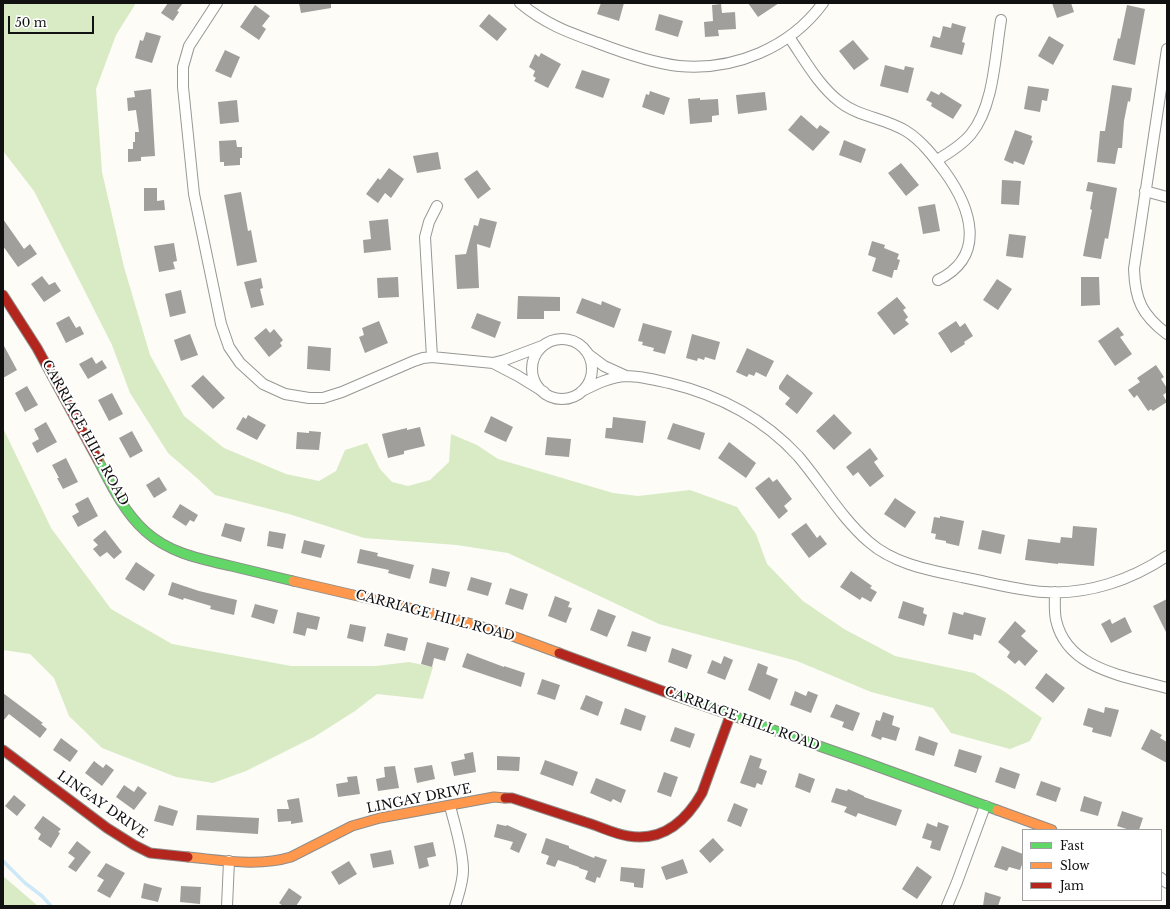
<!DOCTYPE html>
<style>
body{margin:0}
#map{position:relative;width:1170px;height:909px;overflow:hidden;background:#fdfcf7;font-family:"Libre Baskerville",serif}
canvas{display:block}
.frame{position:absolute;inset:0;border:4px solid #111;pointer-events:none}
.legend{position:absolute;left:1022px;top:829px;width:140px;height:72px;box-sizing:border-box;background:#fff;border:1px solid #a0a0a0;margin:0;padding:5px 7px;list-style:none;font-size:12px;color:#111}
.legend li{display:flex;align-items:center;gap:8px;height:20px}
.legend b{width:20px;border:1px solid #a0a0a0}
.scale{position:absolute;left:8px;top:16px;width:86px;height:18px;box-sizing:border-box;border:2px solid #111;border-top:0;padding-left:5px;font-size:12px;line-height:14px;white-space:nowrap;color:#111;-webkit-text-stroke:3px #fff;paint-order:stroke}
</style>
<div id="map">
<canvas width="1170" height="909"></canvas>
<div class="frame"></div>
<ul class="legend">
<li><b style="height:5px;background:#63d668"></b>Fast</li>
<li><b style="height:5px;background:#ff974d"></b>Slow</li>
<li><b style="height:5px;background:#b3261e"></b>Jam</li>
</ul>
<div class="scale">50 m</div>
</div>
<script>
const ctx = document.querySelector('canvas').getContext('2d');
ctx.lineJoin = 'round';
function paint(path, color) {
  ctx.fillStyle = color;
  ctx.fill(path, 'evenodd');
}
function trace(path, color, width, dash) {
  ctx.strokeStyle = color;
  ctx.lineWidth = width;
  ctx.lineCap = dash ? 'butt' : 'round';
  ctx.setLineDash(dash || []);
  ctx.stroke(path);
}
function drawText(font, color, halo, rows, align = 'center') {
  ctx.font = font + ' "Libre Baskerville",serif';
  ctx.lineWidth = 4;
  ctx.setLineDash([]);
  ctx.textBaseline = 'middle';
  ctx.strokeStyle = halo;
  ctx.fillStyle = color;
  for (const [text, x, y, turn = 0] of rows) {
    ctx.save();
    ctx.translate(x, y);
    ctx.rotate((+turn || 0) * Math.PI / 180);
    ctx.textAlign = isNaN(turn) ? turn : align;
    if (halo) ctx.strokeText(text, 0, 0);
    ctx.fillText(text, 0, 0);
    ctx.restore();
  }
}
const forest = new Path2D(`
 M3,3H136L116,35L96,89L102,172L124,267L150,355L184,416L224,448L286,474L319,481L336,471L345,450L367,443L380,469L392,482L408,486L430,480L449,462L451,434L477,445L498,459L613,493L638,496L690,490L737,507L756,534L767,564L803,601L844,629L895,656L974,673L1005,692L1042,718L1030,741L1010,749L951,733L933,708L871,692L797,661L659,624L508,553L457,545L364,538L289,514L215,495L198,479L168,453L130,393L112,345L34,191L3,151Z
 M3,428L51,528L111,609L172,644L291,666H376L409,662L433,667L423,699L377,694L355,711L314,737L246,771L213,783L176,777L102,748L69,716L54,678L30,654L3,650Z
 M3,876L38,906H3Z`);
const stream = new Path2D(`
 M3,861L25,883L42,896L51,906`);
const building = new Path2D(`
 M168,3H183L177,11L179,12L173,21L161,13Z
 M299,3H331V8L301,13Z
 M601,3H624L619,21L597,14Z
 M748,3H779L758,17Z
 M1052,3H1071L1074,12L1057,18Z
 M721,4L722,13L735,12L736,29L718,30L719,36L705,37L704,22L713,21L712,5Z
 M255,5L270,16L262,26L266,29L259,40L240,27Z
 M1127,5L1145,9L1135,65L1113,60L1118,38L1120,39Z
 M489,14L507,29L497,41L479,26Z
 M659,14L683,21L678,37L655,30Z
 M952,23L966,27L962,42L965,43L962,55L930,47L933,36L940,38L943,26L951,28Z
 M146,32L161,36L152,63L135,58L140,40L143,41Z
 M1049,36L1064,45L1053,65L1038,56Z
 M853,40L869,59L854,70L839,51Z
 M225,50L240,57L231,78L215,71Z
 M541,53L561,64L548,88L534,81L536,78L533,76L535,71L529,67L535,54L539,57Z
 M885,65L904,70L905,66L914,68L908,93L880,86Z
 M582,70L610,79L603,98L575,88Z
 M1112,85L1132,88L1130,102L1128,101L1124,121L1122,148H1118L1115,164L1097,162L1100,131H1105Z
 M1028,86L1049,89L1047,101L1042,100L1040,112L1024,109Z
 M151,89L155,156L141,157V161L128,162V149H133V142H135V132H139L136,110L128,111L127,98L135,97L134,91Z
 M650,91L670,98L664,115L642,107L646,94L649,95Z
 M931,91L939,95L941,92L962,105L953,119L931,106L932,103L926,100Z
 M765,92L767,110L738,114L736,95Z
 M700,98V100L718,99L719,115L712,116V122L690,124L688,99Z
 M237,100L239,122L220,124L218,102Z
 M801,115L817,129L820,125L830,132L813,151L788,130Z
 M1015,130L1032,136L1031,140L1033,141L1024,165L1014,161L1013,164L1004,160Z
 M236,140L237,147H242V158H240V165L224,166V162H220L219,141Z
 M844,140L866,149L861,163L839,155Z
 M438,152L441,169L417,173L413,156Z
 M901,163L919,185L906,196L888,173Z
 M389,168L404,179L391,198L385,193L378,203L366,194L378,178L380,180Z
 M477,170L491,189L478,199L464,179Z
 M1002,180L1021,181L1019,205L1001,204Z
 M1088,182L1117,188L1108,239L1105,238L1101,259L1083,256L1092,210L1090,209L1093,192L1086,191Z
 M144,188H157V201L164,200L165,210L144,211Z
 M241,192L248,231L251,230L257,262L237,266L224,195Z
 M935,204L940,231L923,234L918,207Z
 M480,218L497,222L490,248L477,244L479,288L457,289L455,255L466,254L474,225L478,226Z
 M3,219L24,249L30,244L37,254L18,267L3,246Z
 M388,219L391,250L364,253L363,240L371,239L369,221Z
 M1009,234L1026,236L1023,258L1006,256Z
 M872,241L885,245L884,248L899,254L897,259L900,260L897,270H894L892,278L872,271L876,258L868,255Z
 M174,243L177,261L173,262L175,269L159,272L154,246Z
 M42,276L49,285L55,282L61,291L44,302L31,284Z
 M398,277L399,297L378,298L377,278Z
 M1081,277H1099L1100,305L1081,306Z
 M261,278L263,288L260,289L264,305L251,308L244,282Z
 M997,279L1012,289L998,310L983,300Z
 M181,290L186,313L170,317L165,294Z
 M518,296L560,297V311H544V319H517Z
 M897,297L906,308L903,310L908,317L905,320L909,324L894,335L877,313Z
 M582,298L601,305L602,301L621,309L614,328L576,313Z
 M477,313L501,322L495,338L471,328Z
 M69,316L76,328L80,326L84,334L66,343L56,323Z
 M379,321L388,343L365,353L359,337L364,335L362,328Z
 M956,321L960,327L965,323L973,336L964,342L965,344L951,353L938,333Z
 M643,323L672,331L665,354L653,351L654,348L642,345L643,342L638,341Z
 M1118,327L1124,335L1120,337L1132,354L1115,366L1098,341Z
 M266,328L270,333L274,329L283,340L280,343L282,346L269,357L254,338Z
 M190,334L198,355L181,361L174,340Z
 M692,334L720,342L715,360L705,357L704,360L698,358L697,361L686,358Z
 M3,344L17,370L3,378Z
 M308,346L331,348L330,371L307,369Z
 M747,348L774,361L766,377L756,372L754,376L749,374L747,377L736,372Z
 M92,357L96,364L102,360L107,368L88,379L79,364Z
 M1156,365L1164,377L1161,379L1167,388V392L1163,395L1167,402L1153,411L1151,409L1148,411L1137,395L1134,398L1128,390L1140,382L1137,378Z
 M787,374L813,393L797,414L785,404L790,398L779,389V386Z
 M203,375L225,398L213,409L191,386Z
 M27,386L38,405L25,412L15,393Z
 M112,393L123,414L109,421L98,400Z
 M834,414L852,433L834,450L816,431Z
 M248,415L266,425L257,440L236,429L243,417L246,419Z
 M491,416L513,427L506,442L484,432Z
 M613,417L646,421L643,443L605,438L606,428H612Z
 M46,422L57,442L37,453L32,443L39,439L34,429Z
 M673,423L705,433L700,450L667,439Z
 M420,427L425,446L404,451V454L388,458L382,434L407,428V430Z
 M132,431L143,451L130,458L119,438Z
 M309,431L321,432L319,450L296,449L297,432L309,433Z
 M547,437L571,439L569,457L545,455Z
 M729,442L756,463L746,478L718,458Z
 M870,448L878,459L874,462L884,476L870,487L858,472L853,476L846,467Z
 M66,458L78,482L63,489L57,478H59L52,465Z
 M159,477L167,490L154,498L146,485Z
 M769,477L773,482L777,479L792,499L784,506L788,511L779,519L755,488Z
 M88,497L98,516L78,527L72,516L79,512L75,504Z
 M895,498L916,512L905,528L884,514Z
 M180,504L198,515L194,522L190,520L186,526L172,517Z
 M940,516L964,521L959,546L946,543V541L935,539L936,534L931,533L934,517L940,518Z
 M225,523L245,528L241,542L221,536Z
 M806,523L817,538L820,535L827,544L809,558L791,534Z
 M1073,526L1097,528L1094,566L1058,563V564L1025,560L1028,539L1060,543L1061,537L1072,538Z
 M105,530L122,552L114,559L107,552L100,557L93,549L98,545L93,540Z
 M982,530L1005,535L1001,554L978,549Z
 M269,531L286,534L283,549L267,546Z
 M304,540L325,545L321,558L301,553Z
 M360,549L378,553L377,556L414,565L410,579L388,573L389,570L357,563Z
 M136,562L155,575L144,591L125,579Z
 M432,568L450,572L446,587L429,583Z
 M851,571L872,586L870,588L877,592L871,602L862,597L860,600L840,587Z
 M471,577L492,583L488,596L467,590Z
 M172,582L199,591L237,600L234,615L210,609L211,606L184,598L183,600L168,595Z
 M510,588L528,594L523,610L505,604Z
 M555,596L570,602L568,607L572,608L566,623L548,616Z
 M1167,599V634L1153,606Z
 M903,601L924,608L923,613L927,615L924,626L898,618Z
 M255,604L278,610L274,624L251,617Z
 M598,609L616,616L607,637L590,630Z
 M297,612L320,617L317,630L307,628L305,636L293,633Z
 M953,612L963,615L964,612L986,618L981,636L974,634L973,640L948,634Z
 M1125,617L1132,632L1111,643L1101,624L1110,619L1112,624Z
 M1015,621L1026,631L1021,636L1038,651L1025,666L1019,660L1015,664L1007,657L1010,652L998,642Z
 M350,624L366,627L363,642L347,638Z
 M632,631L651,637L646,652L627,646Z
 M387,633L408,638L405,651L384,646Z
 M427,642L449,648L445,661L434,658L432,667L421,664Z
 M672,648L692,655L687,669L668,662Z
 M467,653L504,667V666L525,673L521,687L462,667Z
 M724,656L733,660L725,680L707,673L712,660L721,664Z
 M758,663L768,667L766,674L778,679L770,700L748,690Z
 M1046,673L1065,688L1053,703L1035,688Z
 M542,679L560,685L555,700L537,694Z
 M795,691L806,696L808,691L818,695L811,713L790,705Z
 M3,693L43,723L41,724L47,729L40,738L9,714L3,721Z
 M586,695L603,702L598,716L580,709Z
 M836,704L860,713L853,731L842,727L844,722L830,717Z
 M1105,707L1119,710L1111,737L1092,732L1093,728L1083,725L1088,708L1104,713Z
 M625,708L646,716L641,731L620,724Z
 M883,712L894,716L892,725L900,728L896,741L882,737L881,740L871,736L876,720L880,721Z
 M675,727L695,734L690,748L670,741Z
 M1151,729L1162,735L1160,738L1167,742V763L1141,749Z
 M919,736L938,743L934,756L915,750Z
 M61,738L78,751L70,762L53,750Z
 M959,749L982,756L976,773L954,766Z
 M473,752L476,772L454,776L451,762L465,759L464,754Z
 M750,755L762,759L759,768L767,771L762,785L757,783L755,788L740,783Z
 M497,756L520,757L519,771L497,770Z
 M545,760L578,772L573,786L540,774Z
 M94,761L103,768L106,764L114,770L102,786L85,773Z
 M432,765L435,779L417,783L414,768Z
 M395,766L399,788L378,791L376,779L385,777L384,767Z
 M1000,767L1020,774L1015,789L995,782Z
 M664,772L678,777L671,797L657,792Z
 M799,773L815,779L810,793L795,787Z
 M357,776L360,794L338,797L336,784L348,782L347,777Z
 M596,778L626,790L621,803L613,799L611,802L590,793Z
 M1041,781L1061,788L1056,802L1036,795Z
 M124,785L134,792L138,786L147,793L134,810L116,797Z
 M836,788L847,791L848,789L864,796V797L902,810L896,826L858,813L856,817L844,812L847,807L831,802Z
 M14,795L26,805L17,816L5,806Z
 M1084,796L1102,802L1098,816L1080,811Z
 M299,798L303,822L291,824V821L278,822L277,809H289L287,800Z
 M734,803L748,809L741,827L727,821Z
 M159,805L178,811L173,826L154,821Z
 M1122,811L1143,818L1139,830H1130L1117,826Z
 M197,815L259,818L258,834L196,830Z
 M43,816L61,829L58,832L60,833L51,848L38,839L41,834L34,828Z
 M938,822L949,826L940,851L930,848L932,841L922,838L927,823L937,827Z
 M497,824L506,826L507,825L527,834L519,853L510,849L513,842L494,837Z
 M546,838L569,846V848L594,858L595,856L607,860L600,878L597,877L595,883L585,879L588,871L579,868V867L558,860L555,867L546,864L549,856L541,853Z
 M713,838L724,850L710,863L699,851Z
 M77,841L91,852L76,872L68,867L75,858L68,853Z
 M433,842L436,856L427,858L429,866L419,869L414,846Z
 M1002,846L1023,854V862L1020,870L1009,867L1007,871L994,867Z
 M391,850L394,864L373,868L370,854Z
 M683,859L688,873L666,880L661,867Z
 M349,861L357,874L339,885L331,872Z
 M106,863L125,873L110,898L97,891L104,880L97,876Z
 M917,866L932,877L917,899L902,889Z
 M621,867L645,869L643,888L634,887V883L620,881Z
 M144,883L162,888L158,902L141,898Z
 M181,886L201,887L200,904L180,902Z
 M289,888L302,897L296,906H283L279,903Z
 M985,892L1001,897L998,906H983Z`);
const street = new Path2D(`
 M217,3L189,46L183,67V87L194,194L221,324L229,347L240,363L263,384L285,394L309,398H323L342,392L414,361L423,358L432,357L493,363L518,376L544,392
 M520,3C545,24 568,32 598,43C624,53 652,63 679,66C734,71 790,48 823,3
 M789,37C805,60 818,85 840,102C859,117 885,118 906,131C922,141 934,157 945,172C971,208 987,256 938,280
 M1167,49L1134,269C1135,300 1142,315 1167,334
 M937,160C949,153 962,145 971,134C994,106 995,56 1001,20
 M1145,191L1167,197
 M532 369a30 30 0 1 1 60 0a30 30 0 1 1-60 0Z
 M588,354L604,366L626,376
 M432,357L425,237L429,222L437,206
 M493,363L505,360L542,346
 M582,391C596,384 610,377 626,376C640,376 656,380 669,383C719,395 763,418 798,456C822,484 841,518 869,542C894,564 929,570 962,577C989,582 1016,590 1044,592C1088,595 1131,580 1167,556
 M1055,592C1055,601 1054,611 1056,620C1067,670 1126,676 1167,688
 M450,806C455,826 463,850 463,870C463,882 459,894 455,906
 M1161,878L1167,883
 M227,906L229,861
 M947,906L957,882L985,806`);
const fast = new Path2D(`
 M98,460C111,485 124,512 145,531C169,553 200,559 231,566C252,571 273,576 293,581
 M676,696L862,761L997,810`);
const slow = new Path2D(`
 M293,581L444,616L507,634L559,653
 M997,810L1052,830
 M188,857C221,860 258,867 291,857L352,826L380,818L494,797L505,798`);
const jam = new Path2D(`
 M3,295L37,348L98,460
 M559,653L676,696
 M3,750L107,828L134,845L150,853L188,857
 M505,798H512C536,806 560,814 585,822C599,826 614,834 628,836C663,842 686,821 702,793L730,716`);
const streetNames = [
 ["CARRIAGE HILL ROAD",85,433,61],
 ["CARRIAGE HILL ROAD",435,616,15],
 ["CARRIAGE HILL ROAD",742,719,20],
 ["LINGAY DRIVE",419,799,-11],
 ["LINGAY DRIVE",102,805,35]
];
paint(forest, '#d8ebc4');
trace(stream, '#cde9f8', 3.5);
paint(building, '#a19f9c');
trace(street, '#979795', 12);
trace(fast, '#8e8d8b', 11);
trace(slow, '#8e8d8b', 11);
trace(jam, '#8e8d8b', 11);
trace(street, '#fffffe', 10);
trace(fast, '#63d668', 9);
trace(slow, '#ff974d', 9);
trace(jam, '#b3261e', 9);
drawText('13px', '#111', '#fff', streetNames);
</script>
